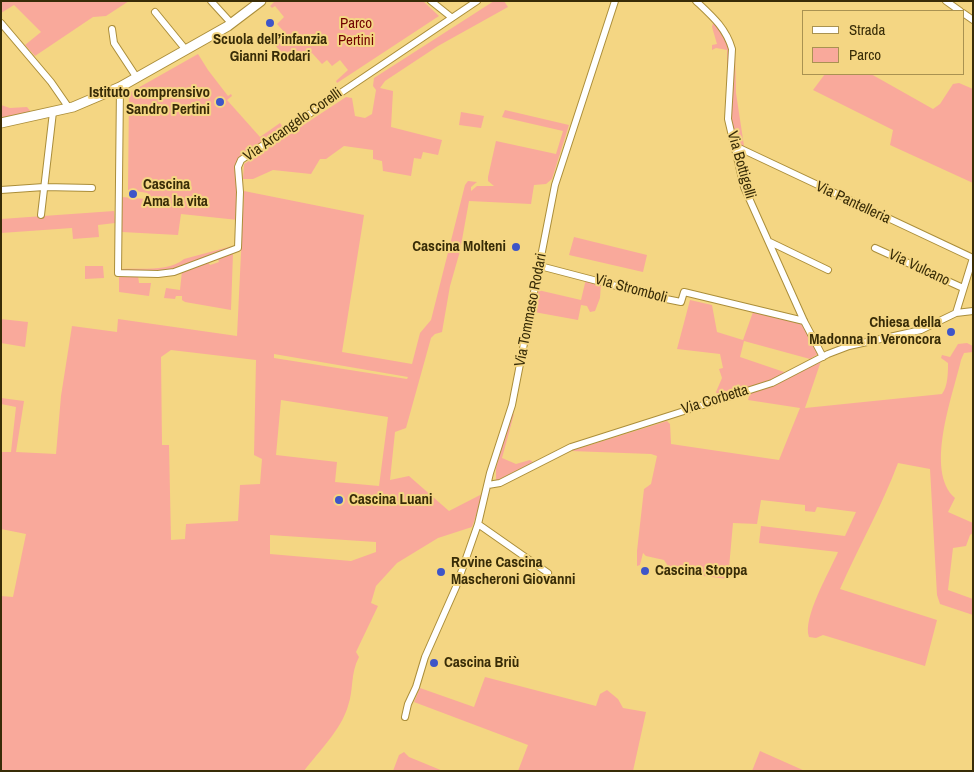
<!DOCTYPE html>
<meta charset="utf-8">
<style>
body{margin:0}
#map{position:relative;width:974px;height:772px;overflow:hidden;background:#f4d683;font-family:"Archivo Narrow",sans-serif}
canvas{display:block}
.frame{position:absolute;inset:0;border:2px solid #382c07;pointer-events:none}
.legend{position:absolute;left:802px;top:10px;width:162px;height:65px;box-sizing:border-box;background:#f4d683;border:1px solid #a99251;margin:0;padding:6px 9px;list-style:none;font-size:15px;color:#382c07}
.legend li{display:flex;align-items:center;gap:10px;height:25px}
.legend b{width:25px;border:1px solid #a99251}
</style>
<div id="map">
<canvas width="974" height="772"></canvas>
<div class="frame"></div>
<ul class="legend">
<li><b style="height:6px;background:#fff"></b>Strada</li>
<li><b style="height:14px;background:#f9a99b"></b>Parco</li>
</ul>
</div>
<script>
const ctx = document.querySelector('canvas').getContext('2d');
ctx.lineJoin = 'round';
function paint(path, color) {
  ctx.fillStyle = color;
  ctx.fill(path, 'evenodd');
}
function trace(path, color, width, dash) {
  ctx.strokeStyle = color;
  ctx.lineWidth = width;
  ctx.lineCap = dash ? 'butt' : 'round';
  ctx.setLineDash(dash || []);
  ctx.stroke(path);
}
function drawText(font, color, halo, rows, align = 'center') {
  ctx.font = font + ' "Archivo Narrow",sans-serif';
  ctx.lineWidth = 4;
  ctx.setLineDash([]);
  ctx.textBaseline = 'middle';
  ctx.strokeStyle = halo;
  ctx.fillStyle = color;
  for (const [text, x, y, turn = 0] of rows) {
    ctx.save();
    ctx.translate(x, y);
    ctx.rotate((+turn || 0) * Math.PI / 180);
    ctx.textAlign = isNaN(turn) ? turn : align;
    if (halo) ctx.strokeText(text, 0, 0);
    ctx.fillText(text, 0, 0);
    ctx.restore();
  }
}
const green = new Path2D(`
 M1,1H129L106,16L93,17L35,56L25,45L41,32L14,5L1,13Z
 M275,1H423L439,16L337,83L336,81L348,70L340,60L332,66L327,60L322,64L312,53L300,63L296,57L289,62L276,46L288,36L277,24L284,17L275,6L272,8L270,6Z
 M494,1H504L508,7L438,46L385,81L380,88L393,91L391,127L442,140L438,155L423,152L421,159L414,158L411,176L383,171L382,161L373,159V150L344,146L326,159H320L311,174L273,170L253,179H243L244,164L346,97L352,98L355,116L365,118L372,114L376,90L373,86L374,78Z
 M713,23H716L731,50L727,88V50L716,48L712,50V45L717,44L712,27Z
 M732,49L735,51L736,93L744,146L741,149L735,146L729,119Z
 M198,54L208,70L228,96L231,94L232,96L227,100L260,137L280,123L283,127L248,152L238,167V220L181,214L178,235L122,232V197L146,199L148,193L128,190L129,93Z
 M825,74H871L933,109L940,104L953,84L959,83L973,89V183L890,145L893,130L813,90Z
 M1,105L10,108L27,107L32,113L1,119Z
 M505,110L569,125L552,179L546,184L534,185L531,204L469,201L460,251L450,286L442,332L435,334L431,338L406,428L395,432L390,480L409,476L449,511L484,493L472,527L438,538L397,563L376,586L371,603L378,606L356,652L359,657C350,674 354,689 348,706C341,730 319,751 304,771H1V596L13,597L26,534L1,529V452H11L16,407L1,404V398L24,401L16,452L56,454L61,396L72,326L117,332L118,319L237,336L244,191L364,215L342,352L412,364L420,333L431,320L465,185L468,181L477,182L471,187V191L477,186H494L488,181V177L496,141L556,154L563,131L502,117ZM171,350L256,360L254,455L262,459L260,484L240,485L238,521L186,524L185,539L171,540L169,445H162L161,357ZM274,354L408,377L407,379L274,358ZM281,400L388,417L379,486L335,482L337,462L276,455ZM270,535L376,542V552L351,561L270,554Z
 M461,112L484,116L481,128L459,125Z
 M114,211L115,223L98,225L99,237L73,239L72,228L1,233V219Z
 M574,237L647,255L643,272L569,255Z
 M236,245L234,247L167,272H124L122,269C141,268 169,272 184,259Z
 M233,253L231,310L185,302L182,300V296H176L175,299L164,298L166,288L180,290L182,271L208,262L210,265L219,262L218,259Z
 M85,266H103L104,278L85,279Z
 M138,276L139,283H151L149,296L119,292V277Z
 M586,279L601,283L600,298L595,311L590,312L587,306L581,305L578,320L534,312L538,290L581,300Z
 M690,300L712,305L717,332L743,340L753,312L802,324L818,354L810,359L744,341L740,357L787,373L766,382L718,396L716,392L722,378L719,369L723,368L720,354L677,349Z
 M1,319L28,322L25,347L1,343Z
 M967,343L973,346V352L964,353L961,360C953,395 924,471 955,498L948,512L973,523V533L970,535L966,546L953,548L948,590L973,599V615L940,604L937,595L930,469L898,463C882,506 859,546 840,589L937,620L925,666L823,635L816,638L809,637C802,618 830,571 838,552L759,543L761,526L845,536L856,512L817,507L815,512L805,511V505L761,500L757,524L733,523L728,579L672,572L664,560L646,556L643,553L640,565L637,566V551L644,489L651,484L657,456L651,454L571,451L667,421L670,424L671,444L779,460L800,408L748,400L750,392L791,376L821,361L805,408L942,394C948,386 948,373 948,363L941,358L942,355L950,357L958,344Z
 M514,414L502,458L516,464L530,460L533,462L496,481V468L511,416Z
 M485,677L596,706L600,694L607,690L618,699L623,708L646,712L633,771H518L528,745L414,702L420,688L474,707Z
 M760,751L805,771H752Z
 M404,752L409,757L443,771H393L399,755Z`);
const street = new Path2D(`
 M211,1L232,24
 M431,1L451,17
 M696,1C712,16 726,28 732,49L728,119L744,187L804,321L823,357
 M946,1L960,11
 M155,12L186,50
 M963,13L973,20
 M1,23L51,82L69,108
 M112,29L114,43L137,78
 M120,87L118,273L158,274L174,272L238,248L240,192L238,167L241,160L477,1
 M735,146L973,258L956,313
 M1,190L44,187L92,188
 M41,215L53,112
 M770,242L828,270
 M875,248L963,288
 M540,266L666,299L681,302L684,292L804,321
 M488,485L500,483L571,447L772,383L828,354L849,346L921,330L956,313L973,311
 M478,524L548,573
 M405,717L408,704L416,687L425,657L456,587L478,524L490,473L512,405L555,185L615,1`);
const secondary = new Path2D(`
 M1,123L73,107L120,87L228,26L261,1`);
const markers = [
 [270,23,5,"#3e55c8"],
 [220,102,5,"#3e55c8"],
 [133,194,5,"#3e55c8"],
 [516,247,5,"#3e55c8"],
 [951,332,5,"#3e55c8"],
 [339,500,5,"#3e55c8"],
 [645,571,5,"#3e55c8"],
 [441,572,5,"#3e55c8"],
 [434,663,5,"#3e55c8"]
];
const parkNames = [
 ["Parco",356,24],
 ["Pertini",356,41]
];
const poiNames = [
 ["Scuola dell’infanzia",270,40,"center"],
 ["Gianni Rodari",270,57,"center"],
 ["Istituto comprensivo",210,93,"right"],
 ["Sandro Pertini",210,110,"right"],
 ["Cascina",143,185],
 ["Ama la vita",143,202],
 ["Cascina Molteni",506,247,"right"],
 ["Chiesa della",941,323,"right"],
 ["Madonna in Veroncora",941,340,"right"],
 ["Cascina Luani",349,500],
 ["Rovine Cascina",451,563],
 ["Mascheroni Giovanni",451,580],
 ["Cascina Stoppa",655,571],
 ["Cascina Briù",444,663]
];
const streetNames = [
 ["Via Arcangelo Corelli",293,125,-35],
 ["Via Bottigelli",741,165,74],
 ["Via Pantelleria",853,203,25],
 ["Via Vulcano",919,268,25],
 ["Via Stromboli",631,289,15],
 ["Via Tommaso Rodari",531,310,-79],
 ["Via Corbetta",715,400,-17]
];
paint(green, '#f9a99b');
trace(street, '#ab8e3a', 8);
trace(secondary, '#ab8e3a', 11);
trace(street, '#fff', 6);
trace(secondary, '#fff', 9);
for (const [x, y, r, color] of markers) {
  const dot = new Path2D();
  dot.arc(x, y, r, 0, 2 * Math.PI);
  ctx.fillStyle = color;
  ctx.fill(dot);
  trace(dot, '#f4d683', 2);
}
drawText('15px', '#710200', '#f4d683', parkNames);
drawText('bold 15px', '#382c07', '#f4d683', poiNames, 'left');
drawText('15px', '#382c07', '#f4d683', streetNames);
</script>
